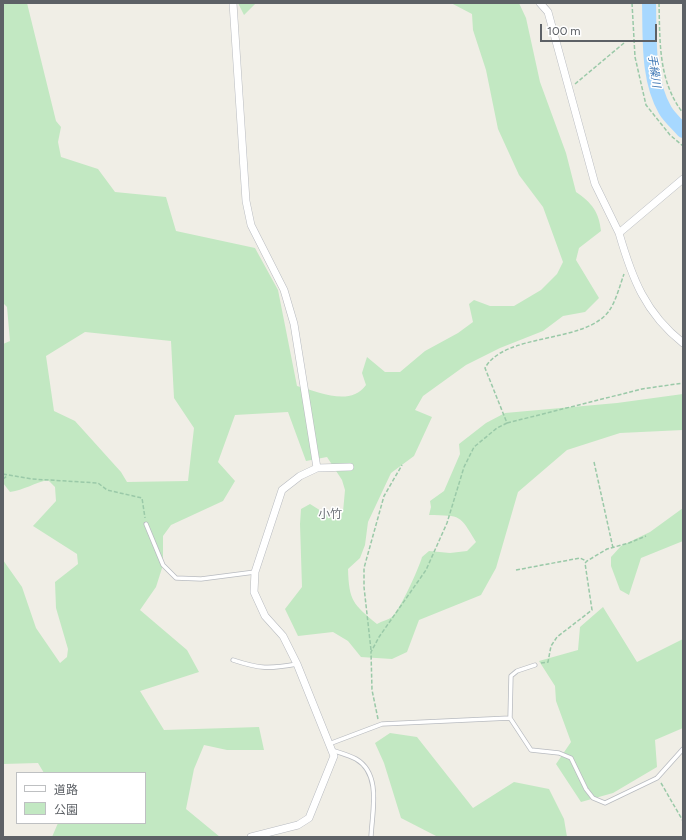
<!DOCTYPE html>
<meta charset="utf-8">
<style>
body{margin:0}
#map{position:relative;width:686px;height:840px;overflow:hidden;background:#f0eee6;font-family:Figtree,"Noto Sans JP",sans-serif}
canvas{display:block}
.frame{position:absolute;inset:0;border:4px solid #5d6166;pointer-events:none}
.legend{position:absolute;left:16px;top:772px;width:130px;height:52px;box-sizing:border-box;background:#fff;border:1px solid #bec0c2;margin:0;padding:5px 7px;list-style:none;font-size:12px;color:#5d6166}
.legend li{display:flex;align-items:center;gap:8px;height:20px}
.legend b{width:20px;border:1px solid #bec0c2}
.scale{position:absolute;left:540px;top:24px;width:117px;height:18px;box-sizing:border-box;border:2px solid #5d6166;border-top:0;padding-left:5px;font-size:12px;line-height:14px;white-space:nowrap;color:#5d6166;-webkit-text-stroke:3px #fff;paint-order:stroke}
</style>
<div id="map">
<canvas width="686" height="840"></canvas>
<div class="frame"></div>
<ul class="legend">
<li><b style="height:5px;background:#fff"></b>道路</li>
<li><b style="height:11px;background:#c2e8c2"></b>公園</li>
</ul>
<div class="scale">100 m</div>
</div>
<script>
const ctx = document.querySelector('canvas').getContext('2d');
ctx.lineJoin = 'round';
function paint(path, color) {
  ctx.fillStyle = color;
  ctx.fill(path, 'evenodd');
}
function trace(path, color, width, dash) {
  ctx.strokeStyle = color;
  ctx.lineWidth = width;
  ctx.lineCap = dash ? 'butt' : 'round';
  ctx.setLineDash(dash || []);
  ctx.stroke(path);
}
function drawText(font, color, halo, rows, align = 'center') {
  ctx.font = font + ' Figtree,"Noto Sans JP",sans-serif';
  ctx.lineWidth = 3;
  ctx.setLineDash([]);
  ctx.textBaseline = 'middle';
  ctx.strokeStyle = halo;
  ctx.fillStyle = color;
  for (const [text, x, y, turn = 0] of rows) {
    ctx.save();
    ctx.translate(x, y);
    ctx.rotate((+turn || 0) * Math.PI / 180);
    ctx.textAlign = isNaN(turn) ? turn : align;
    if (halo) ctx.strokeText(text, 0, 0);
    ctx.fillText(text, 0, 0);
    ctx.restore();
  }
}
const green = new Path2D(`
 M3,3H27L56,121L61,127L58,142L61,157L98,169L115,192L166,197L176,231L255,248L278,290L297,386C320,392 350,407 366,385L362,373L367,357L385,372H400L425,351L458,333L473,322L469,304L474,300L490,306H514L541,290L557,274L563,262L543,207L519,175L498,129L486,70L473,30L472,14L451,3H519L526,18L540,82L566,153L576,192C592,203 599,212 601,231L579,248L576,260L599,298L585,312L563,316L543,331L500,348L466,365L423,396L415,410L432,417L414,456L391,473L368,522L365,545L360,558L348,569C349,601 353,604 377,624C382,621 388,620 392,617C400,610 419,568 422,557L429,551L450,553L467,551L476,542C459,514 462,516 429,515L431,507L430,501L444,491L460,454L459,444L486,423L505,413L617,403L683,394V430L620,433L567,450L518,492L496,568L481,595L419,620L407,652L392,659L361,657L348,641L333,632L298,636L285,609L302,587L300,524L301,509L310,504L334,519L343,512L345,490L342,480L327,457L306,461L288,412L235,415L218,462L235,481L223,501L171,525L163,536V565L156,587L140,610L187,650L199,672L140,691L164,730L259,727L264,750H227L204,745L194,769L186,809L220,837H52L58,823H145V773H44L38,763L3,764V560L22,587L36,628L60,663L67,657L68,649L56,608L55,582L78,564L77,554L33,526L56,501L55,487L48,480C34,483 24,490 10,492L3,483V344L10,341L7,307L3,303ZM85,332L171,341L174,398L194,428L188,481L127,482L121,472L75,421L54,411L46,356Z
 M238,3H256L244,15Z
 M683,508V541L641,558L629,595L620,590L611,566V557L621,546L650,532Z
 M603,607L637,662L683,639V728L655,740L657,767L613,793L581,802L556,764L571,742L556,701L555,686L539,661L578,650L580,627Z
 M390,733L417,737L473,808L514,782L549,789L564,819L567,837H438L401,818L384,763L375,743Z`);
const river = new Path2D(`
 M649,3C650,38 647,78 665,110C669,117 677,124 683,131`);
const path = new Path2D(`
 M632,3L635,57L646,105L670,135L683,146
 M659,3C660,41 658,81 683,113
 M575,84L624,43
 M507,423L642,389L683,383
 M594,462L613,548
 M3,474L32,479L98,483L107,490L142,498L145,518
 M3,479L7,476
 M516,570L580,558L586,561
 M371,650L364,587V568L384,496L402,465
 M541,663L548,662L551,646L557,637L592,610L585,563L587,561L607,549L629,543L646,536
 M378,719L372,690L371,652L379,637L426,570L447,523L464,467L474,447L497,428L507,423L485,368C505,332 585,344 609,311C616,301 620,285 624,274
 M661,783L683,821`);
const service = new Path2D(`
 M146,524L163,565L176,578L201,579L255,572
 M233,660C260,669 269,669 297,664
 M510,718L531,750L559,753L571,758L586,789L593,798L605,803L657,778L683,749
 M329,744L382,724L510,718L511,676L517,671L535,665
 M332,750C340,753 349,755 356,759C382,774 372,812 371,837`);
const minor = new Path2D(`
 M233,3L246,201L251,225L284,290L294,324L317,468
 M540,3L548,12L595,184L619,233
 M683,179L619,233C632,278 645,313 683,343
 M251,837L298,825L309,818L334,756L297,664L283,636L265,616L254,592L255,572L282,490L300,476L317,468L350,467`);
const waterNames = [
 ["手繰川",654,71,82]
];
const quarterNames = [
 ["小竹",330,514]
];
paint(green, '#c2e8c2');
trace(river, '#a7d8ff', 14);
trace(service, '#b8bbc0', 5);
trace(minor, '#b8bbc0', 8);
trace(path, '#9ac9a8', 1.5, [4, 2]);
trace(service, '#fff', 3.5);
trace(minor, '#fff', 7);
drawText('italic 11px', '#3f78b5', '#fff', waterNames);
drawText('12px', '#6e7379', '#fff', quarterNames);
</script>
